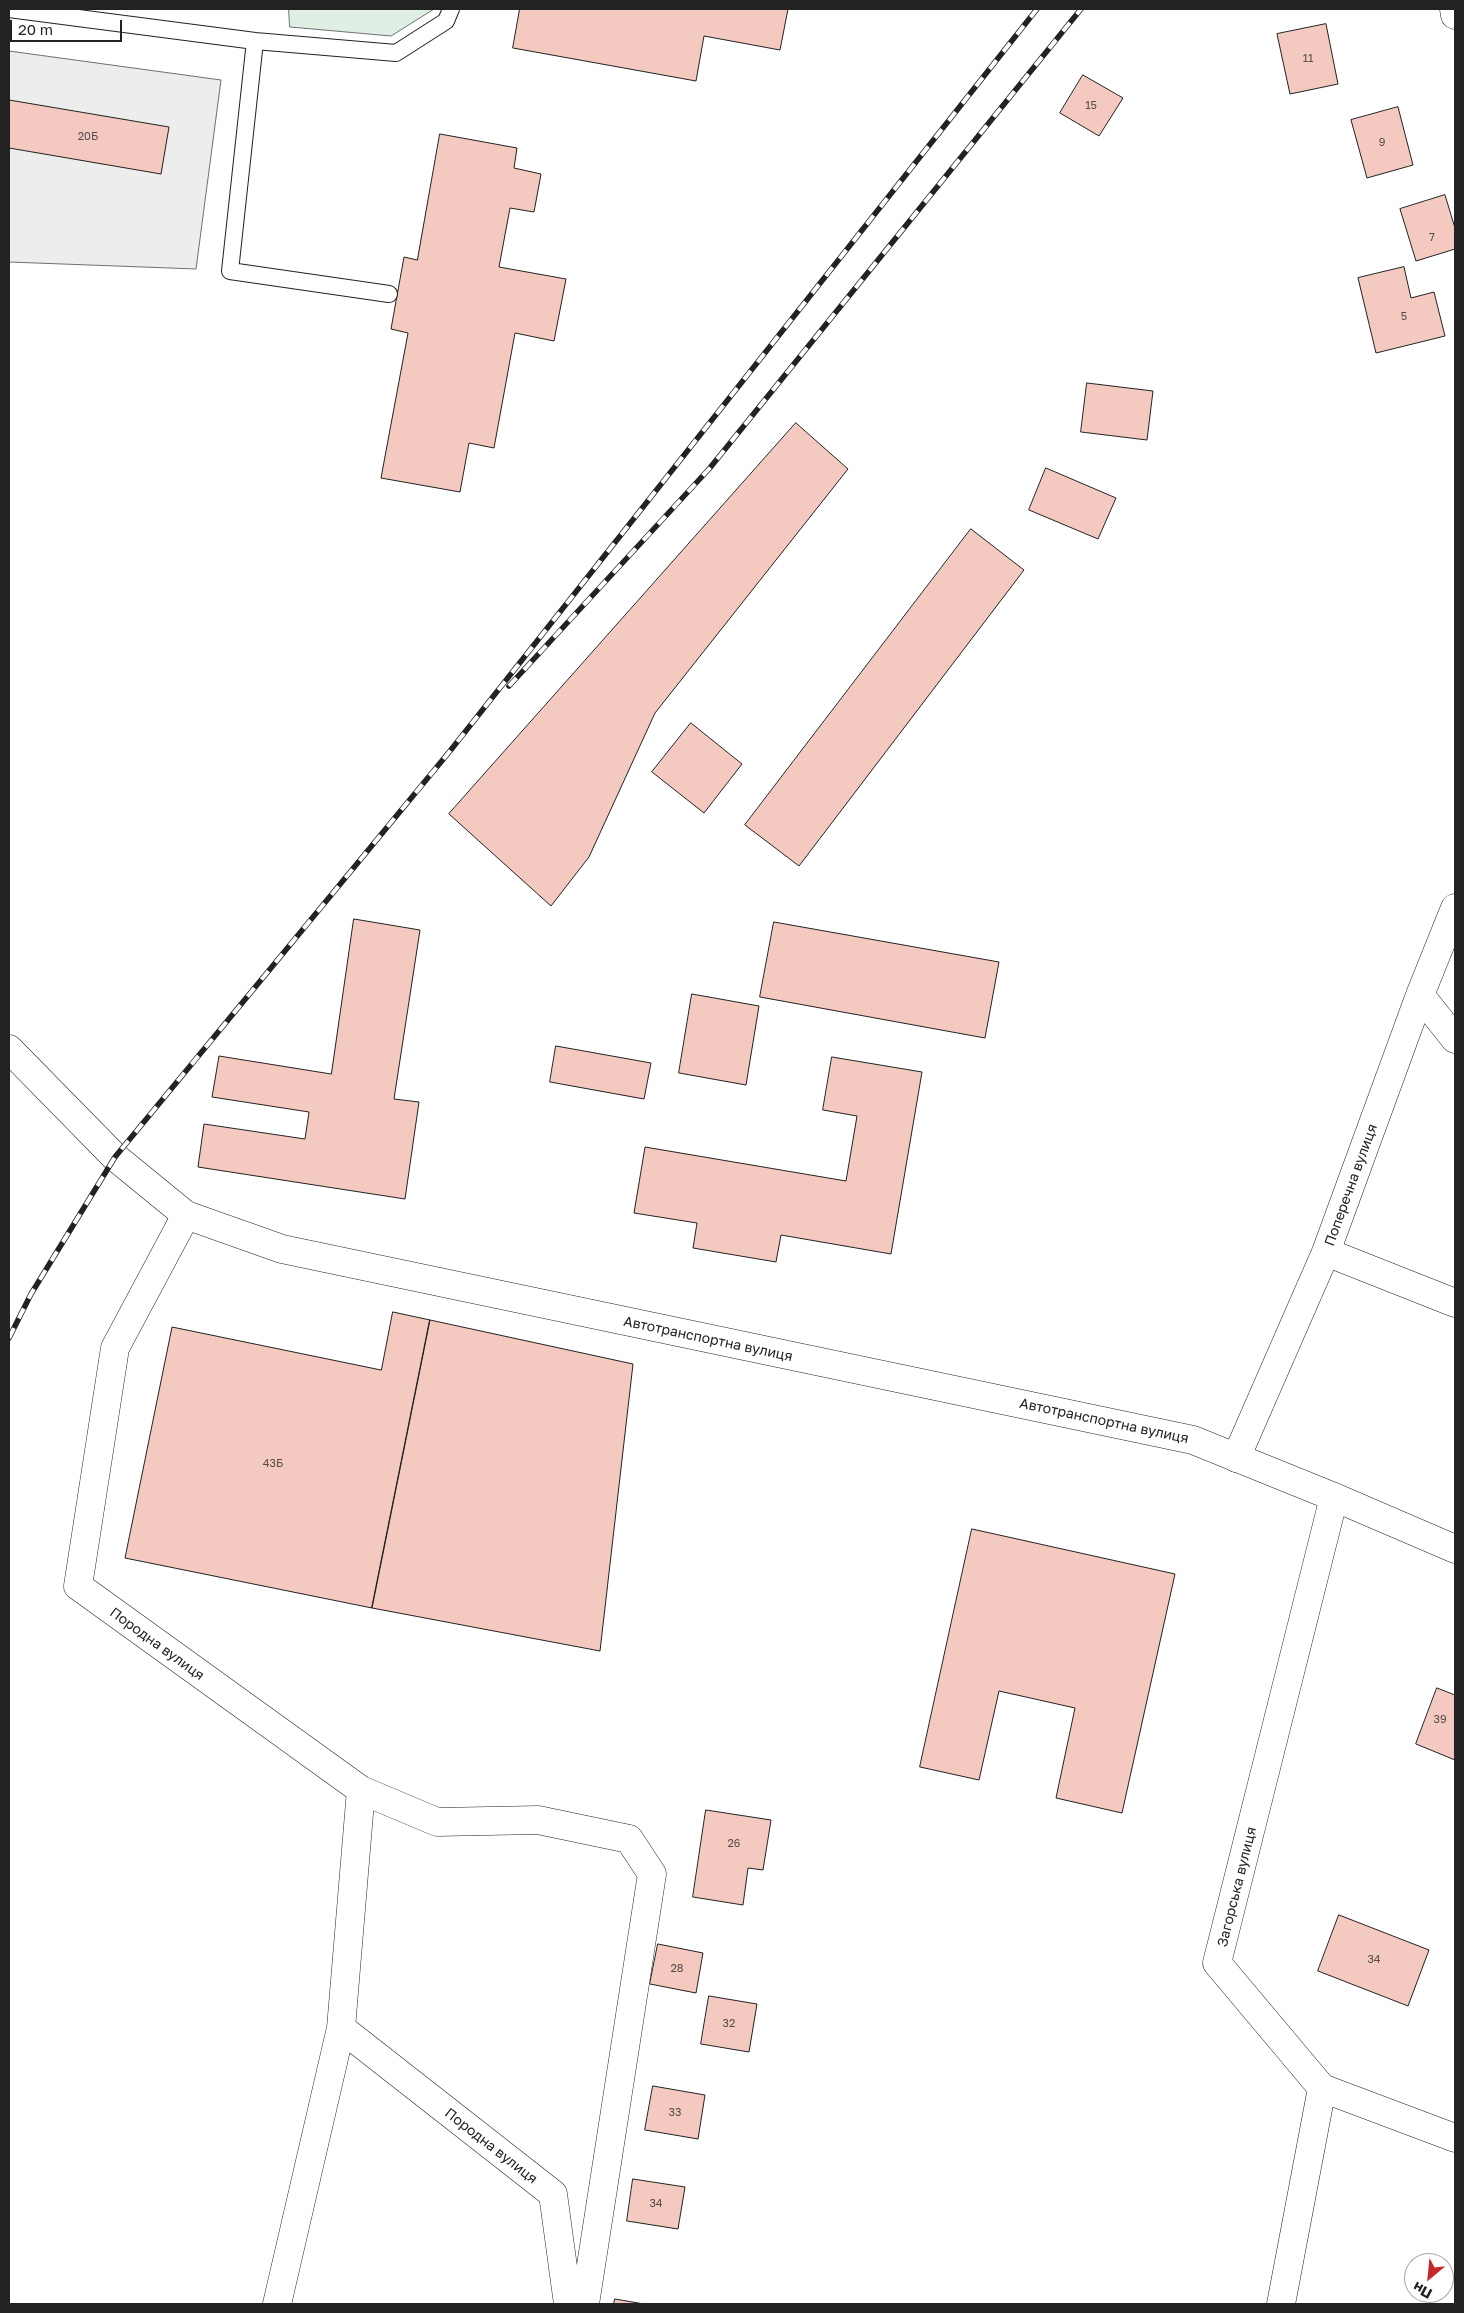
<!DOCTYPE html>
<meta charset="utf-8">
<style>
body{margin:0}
#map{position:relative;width:1464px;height:2313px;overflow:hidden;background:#fff;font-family:"Golos Text",sans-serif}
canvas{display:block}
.frame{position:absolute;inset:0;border:10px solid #222;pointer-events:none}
.north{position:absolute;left:1404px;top:2253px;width:50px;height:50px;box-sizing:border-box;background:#fff;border:1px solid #a7a7a7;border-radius:50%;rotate:208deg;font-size:14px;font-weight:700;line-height:20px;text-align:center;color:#222}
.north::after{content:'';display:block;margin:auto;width:18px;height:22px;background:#c62828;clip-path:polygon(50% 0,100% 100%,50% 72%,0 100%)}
.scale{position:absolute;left:10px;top:20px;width:112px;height:22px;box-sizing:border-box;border:2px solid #222;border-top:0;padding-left:6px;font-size:15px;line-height:18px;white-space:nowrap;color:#222;-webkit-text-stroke:4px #fff;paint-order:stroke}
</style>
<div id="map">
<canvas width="1464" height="2313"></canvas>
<div class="frame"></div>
<div class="north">Пн</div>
<div class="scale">20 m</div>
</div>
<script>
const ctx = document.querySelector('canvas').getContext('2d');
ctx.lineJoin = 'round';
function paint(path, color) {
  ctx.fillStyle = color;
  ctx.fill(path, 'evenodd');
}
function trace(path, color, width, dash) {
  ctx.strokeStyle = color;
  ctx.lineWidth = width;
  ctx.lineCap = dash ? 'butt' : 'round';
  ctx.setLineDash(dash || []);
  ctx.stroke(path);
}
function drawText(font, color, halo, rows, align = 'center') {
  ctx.font = font + ' "Golos Text",sans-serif';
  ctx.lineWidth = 4;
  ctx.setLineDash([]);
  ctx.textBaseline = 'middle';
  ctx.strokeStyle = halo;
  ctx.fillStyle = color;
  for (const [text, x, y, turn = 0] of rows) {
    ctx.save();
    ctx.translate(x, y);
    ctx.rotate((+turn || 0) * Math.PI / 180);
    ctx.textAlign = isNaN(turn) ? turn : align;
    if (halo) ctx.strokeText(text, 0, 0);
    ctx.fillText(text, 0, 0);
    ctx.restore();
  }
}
const green = new Path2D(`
 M289,9H434L391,36L290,27Z`);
const parking = new Path2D(`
 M9,51L221,80L196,269L9,262Z`);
const building = new Path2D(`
 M520,9H788L780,50L704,36L696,81L513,48Z
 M1326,24L1338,84L1290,94L1277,34Z
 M1083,75L1123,98L1099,136L1060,113Z
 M9,100L169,127L161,174L9,148Z
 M1398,107L1413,165L1367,178L1351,120Z
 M440,134L517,148L514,168L541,174L534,212L510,208L499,267L566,279L554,341L515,333L494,448L469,443L460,492L381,478L408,333L391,329L404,257L417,260Z
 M1445,195L1455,228V249L1416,261L1400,209Z
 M1404,267L1411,298L1434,292L1445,336L1376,353L1358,278Z
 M1087,383L1153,391L1147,440L1081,432Z
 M796,423L848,469L655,713L589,857L551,906L449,814Z
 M1046,468L1116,498L1098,539L1029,510Z
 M971,529L1024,570L799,866L745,825Z
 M691,723L742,764L704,813L652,772Z
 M354,919L420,930L394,1099L419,1102L405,1199L198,1167L204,1124L305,1139L309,1112L212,1097L219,1056L331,1074Z
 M774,922L999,962L985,1038L760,997Z
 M692,994L759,1006L746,1085L679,1073Z
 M556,1046L651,1063L644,1099L550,1082Z
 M832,1057L922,1072L891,1254L781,1235L776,1262L693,1248L697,1223L634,1213L645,1147L846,1181L857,1116L823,1110Z
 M393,1312L430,1320L372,1608L125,1558L172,1327L381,1370Z
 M430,1320L633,1364L600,1651L372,1608Z
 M972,1529L1175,1574L1122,1813L1056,1798L1075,1708L999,1691L979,1780L920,1767Z
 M1437,1688L1455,1695V1760L1416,1744Z
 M706,1810L771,1820L763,1870L748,1868L743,1905L693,1897Z
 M1339,1915L1429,1950L1408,2006L1318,1971Z
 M658,1944L703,1953L696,1993L650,1984Z
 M709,1996L757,2004L749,2052L701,2044Z
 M653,2086L705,2095L698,2139L645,2130Z
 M633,2179L685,2187L678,2229L627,2221Z
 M615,2299L644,2304H614Z`);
const lane = new Path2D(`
 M9,9L255,41L396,53L446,21L451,9
 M255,41L230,271L389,294`);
const street = new Path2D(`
 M1454,9L1455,15
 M1420,995L1455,1039
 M186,1215L115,1348L78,1586L361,1790L341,2028L553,2194L568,2304
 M1326,1252L1455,1303
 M1236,1458L1326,1252L1420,995L1455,908
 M361,1790L437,1822L538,1820L629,1839L652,1874L585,2304
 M1322,2088L1455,2138
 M277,2304L341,2028
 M1281,2304L1322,2088L1217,1963L1334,1497`);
const secondary = new Path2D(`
 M9,1049L115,1157L186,1215L282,1249L1193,1440L1334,1497L1455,1549`);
const rail = new Path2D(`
 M509,686L709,469L1081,9
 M9,1338L31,1294L115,1157L450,751L1037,9`);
const numberNames = [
 ["11",1308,59],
 ["15",1091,106],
 ["20Б",88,137],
 ["9",1382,143],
 ["7",1432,238],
 ["5",1404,317],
 ["43Б",273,1464],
 ["39",1440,1720],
 ["26",734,1844],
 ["34",1374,1960],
 ["28",677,1969],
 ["32",729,2024],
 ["33",675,2113],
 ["34",656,2204]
];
const streetNames = [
 ["Поперечна вулиця",1351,1185,-70],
 ["Автотранспортна вулиця",708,1339,12],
 ["Автотранспортна вулиця",1104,1421,12],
 ["Породна вулиця",157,1644,36],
 ["Загорська вулиця",1237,1887,-76],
 ["Породна вулиця",491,2146,38]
];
paint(green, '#e0efe3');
trace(green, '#6f6f6f', 1);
paint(parking, '#ededed');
trace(parking, '#6f6f6f', 1);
paint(building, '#f3c9c0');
trace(building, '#222', 1);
trace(lane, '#222', 18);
trace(street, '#222', 29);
trace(secondary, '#222', 29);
trace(lane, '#fff', 16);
trace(street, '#fff', 28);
trace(secondary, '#fff', 28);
trace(rail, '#222', 5.5);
trace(rail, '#fff', 4, [11]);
drawText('11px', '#564c4a', null, numberNames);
drawText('14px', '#222', '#fff', streetNames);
</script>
